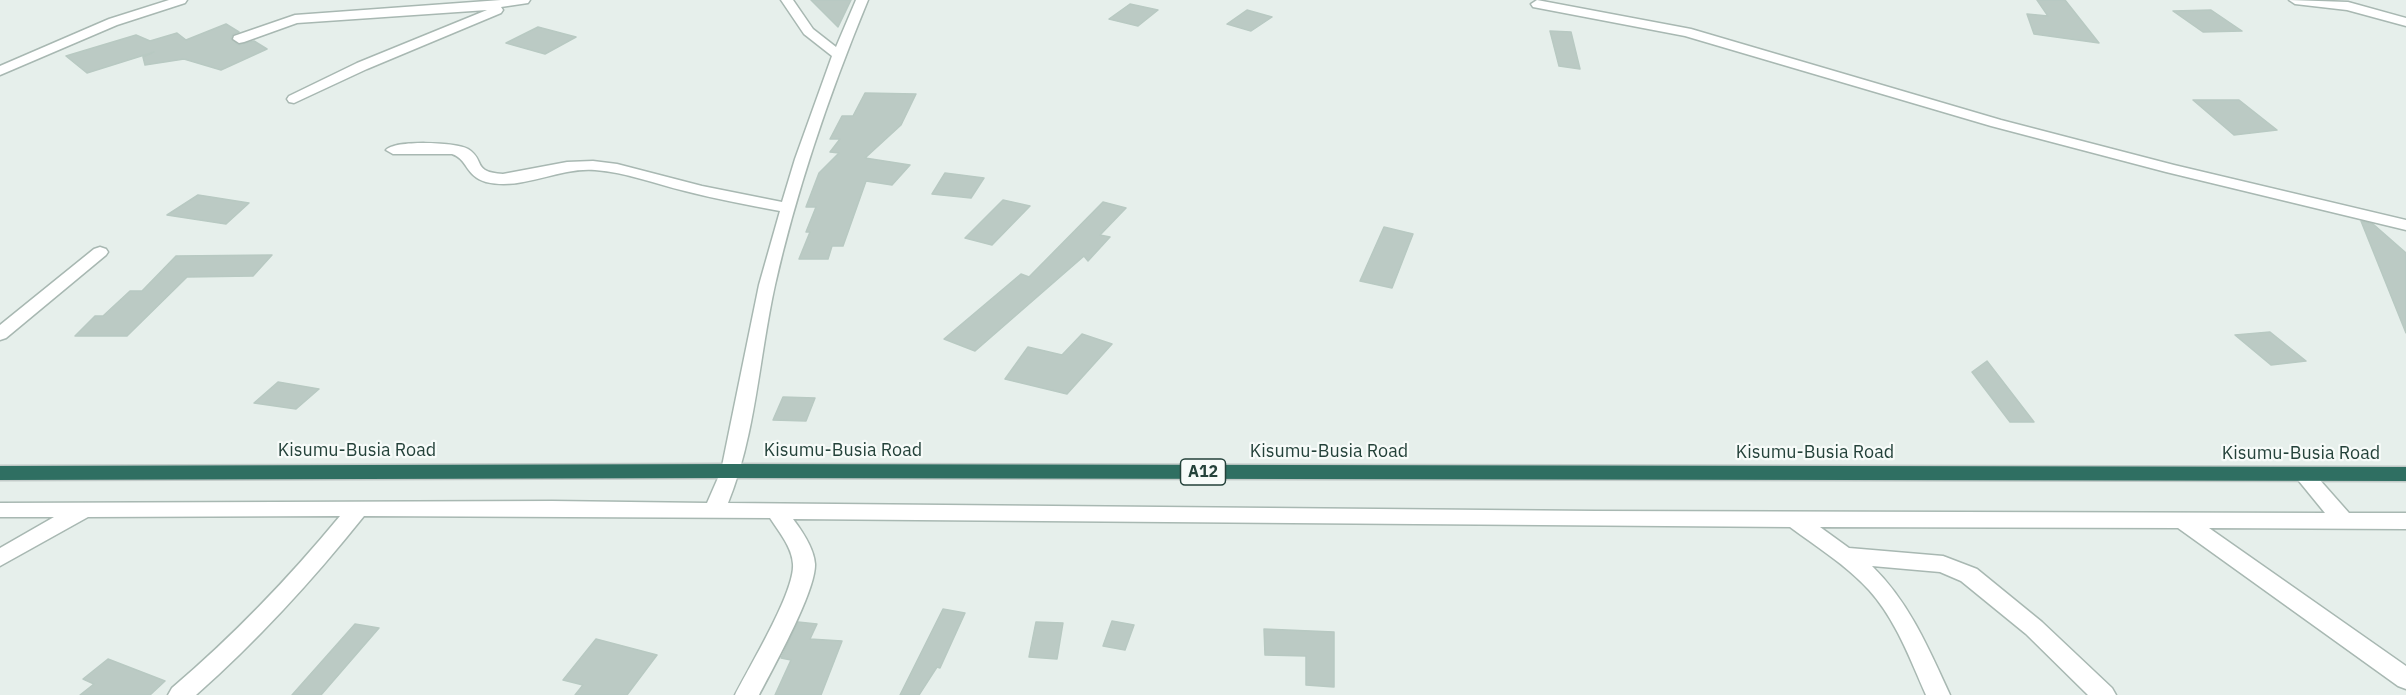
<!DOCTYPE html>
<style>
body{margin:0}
canvas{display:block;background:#e6efeb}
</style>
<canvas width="2406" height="695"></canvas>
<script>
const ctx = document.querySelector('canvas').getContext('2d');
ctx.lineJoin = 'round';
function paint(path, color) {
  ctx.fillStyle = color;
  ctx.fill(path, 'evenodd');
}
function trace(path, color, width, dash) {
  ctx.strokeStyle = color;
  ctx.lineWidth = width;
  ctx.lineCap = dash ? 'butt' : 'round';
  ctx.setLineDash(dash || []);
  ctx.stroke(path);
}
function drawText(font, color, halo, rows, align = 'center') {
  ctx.font = font + ' "IBM Plex Sans",sans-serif';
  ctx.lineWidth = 4.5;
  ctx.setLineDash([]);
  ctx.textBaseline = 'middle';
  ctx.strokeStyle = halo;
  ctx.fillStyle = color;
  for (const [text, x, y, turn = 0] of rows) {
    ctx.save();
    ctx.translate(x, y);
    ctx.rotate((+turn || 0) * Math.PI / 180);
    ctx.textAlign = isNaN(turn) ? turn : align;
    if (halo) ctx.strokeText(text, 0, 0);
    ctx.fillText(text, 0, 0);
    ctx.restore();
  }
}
const building = new Path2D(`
 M811,0H851L838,27Z
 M2037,0H2065L2099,43L2034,34L2027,14L2048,16Z
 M1130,4L1158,10L1138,26L1109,19Z
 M1247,10L1272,17L1251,31L1227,24Z
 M2211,10L2242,31L2203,32L2173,11Z
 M226,24L239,32L233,34L231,38L238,45L254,41L267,49L221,70L184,59L145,65L143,57L154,52L87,73L66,56L136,35L150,41L177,33L186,40Z
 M538,27L576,37L545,54L506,43Z
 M1550,31L1571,32L1580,69L1559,66Z
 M865,93L916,94L901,125L865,158L910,165L892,185L866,181L843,246H832L828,259H799L810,232H806L816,207H806L819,173L839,153L830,152L840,139H830L842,116H853Z
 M2193,100H2239L2277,130L2234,135Z
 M945,173L984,178L971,198L932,194Z
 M198,195L211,197L249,203L226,224L167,215Z
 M1003,200L1030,206L992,245L965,238Z
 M1103,202L1126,208L1100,235L1110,237L1088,261L1084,256L975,351L944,339L1021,274L1029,277Z
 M2361,221L2373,224L2406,253V333Z
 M1384,227L1413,234L1392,288L1360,281Z
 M272,255L253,276L187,277L127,336H75L95,316H103L130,291H142L176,256Z
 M2270,332L2306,361L2271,365L2235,335Z
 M1082,334L1112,344L1067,394L1005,379L1028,347L1062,355Z
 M1987,361L2034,422H2010L1972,372Z
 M278,382L319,389L296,409L254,403Z
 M783,397L815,398L806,421L773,420Z
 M943,609L965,613L940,668L937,667L919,695H900Z
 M1112,621L1134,625L1125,650L1103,646Z
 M798,622L817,624L810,639L842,641L821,695H775L791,660L781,658Z
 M1036,622L1063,623L1057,659L1029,657Z
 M355,624L379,628L321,695H292Z
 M1264,629L1334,632V687L1306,685V656L1265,655Z
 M596,639L657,655L627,695H575L583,685L563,680Z
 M108,659L165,681L150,695H80L94,684L83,679Z`);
const minor = new Path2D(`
 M169,0H187L185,3L117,25L0,75V66L109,19Z
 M501,0H530L528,3L501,7L503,10L501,13L367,69L294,103L289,102L287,99L289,96L357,63L487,10L297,23L244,42L239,43L233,39L234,36L295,15Z
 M781,0H793L813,29L836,47L856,0H868C830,92 797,188 775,285C759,357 756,434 728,503L1595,511L2325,513L2294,475L2297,470L2304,468L2311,470L2349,513H2406V529L2209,528L2406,666V689L2398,686L2178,528L1820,527L1849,548L1943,556L1977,569L2042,622L2112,688L2116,695H2088L2026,634L1961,581L1940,572L1872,566C1909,602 1929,649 1950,695H1926C1910,659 1896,620 1869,590C1846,565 1817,547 1790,527L793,519C802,531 814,548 815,564C816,591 773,668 759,695H735C749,667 795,592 793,564C792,547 779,532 770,518L364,516C312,581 258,640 196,695H168L172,688C234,635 288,579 340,516L88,517L0,566V548L54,517H0V503L552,501L707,503L721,471L759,285L780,211C748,205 716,199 685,191C655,184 626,172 595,170C558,167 523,191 486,182C465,176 468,159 452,154H393L386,150C395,140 455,142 468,149C486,160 471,172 503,174L567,162L593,161L617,164L702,186L782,202L795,159L832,56L804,34Z
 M1537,0L1691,29L2001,120L2174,165L2406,220V230L2166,172L1991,126L1685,36L1533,7L1531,4Z
 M2289,0L2348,2L2406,18V26L2347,10L2295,4Z
 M100,247L106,249L108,252L106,255L6,338L0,340V325L94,249Z`);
const highway = new Path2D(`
 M731,464L2406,467V481L731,478L0,480V466Z`);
const shields = [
 [1203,472,45]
];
const shieldNames = [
 ["A12",1203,472]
];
const streetNames = [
 ["Kisumu-Busia Road",357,451],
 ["Kisumu-Busia Road",843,451],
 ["Kisumu-Busia Road",1329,452],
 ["Kisumu-Busia Road",1815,453],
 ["Kisumu-Busia Road",2301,454]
];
paint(building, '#bbcac4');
trace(building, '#b8c9c2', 1.5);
trace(minor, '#a8b8b2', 3);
trace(highway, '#c2cac8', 3);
paint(minor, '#fff');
paint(highway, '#2f6f62');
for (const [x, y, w] of shields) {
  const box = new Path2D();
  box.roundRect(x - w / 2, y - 13, w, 26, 4.5);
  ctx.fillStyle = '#f7fbf9';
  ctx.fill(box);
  trace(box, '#24423a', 1.5);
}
drawText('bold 16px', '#24423a', null, shieldNames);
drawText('18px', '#24423a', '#f7fbf9', streetNames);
</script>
